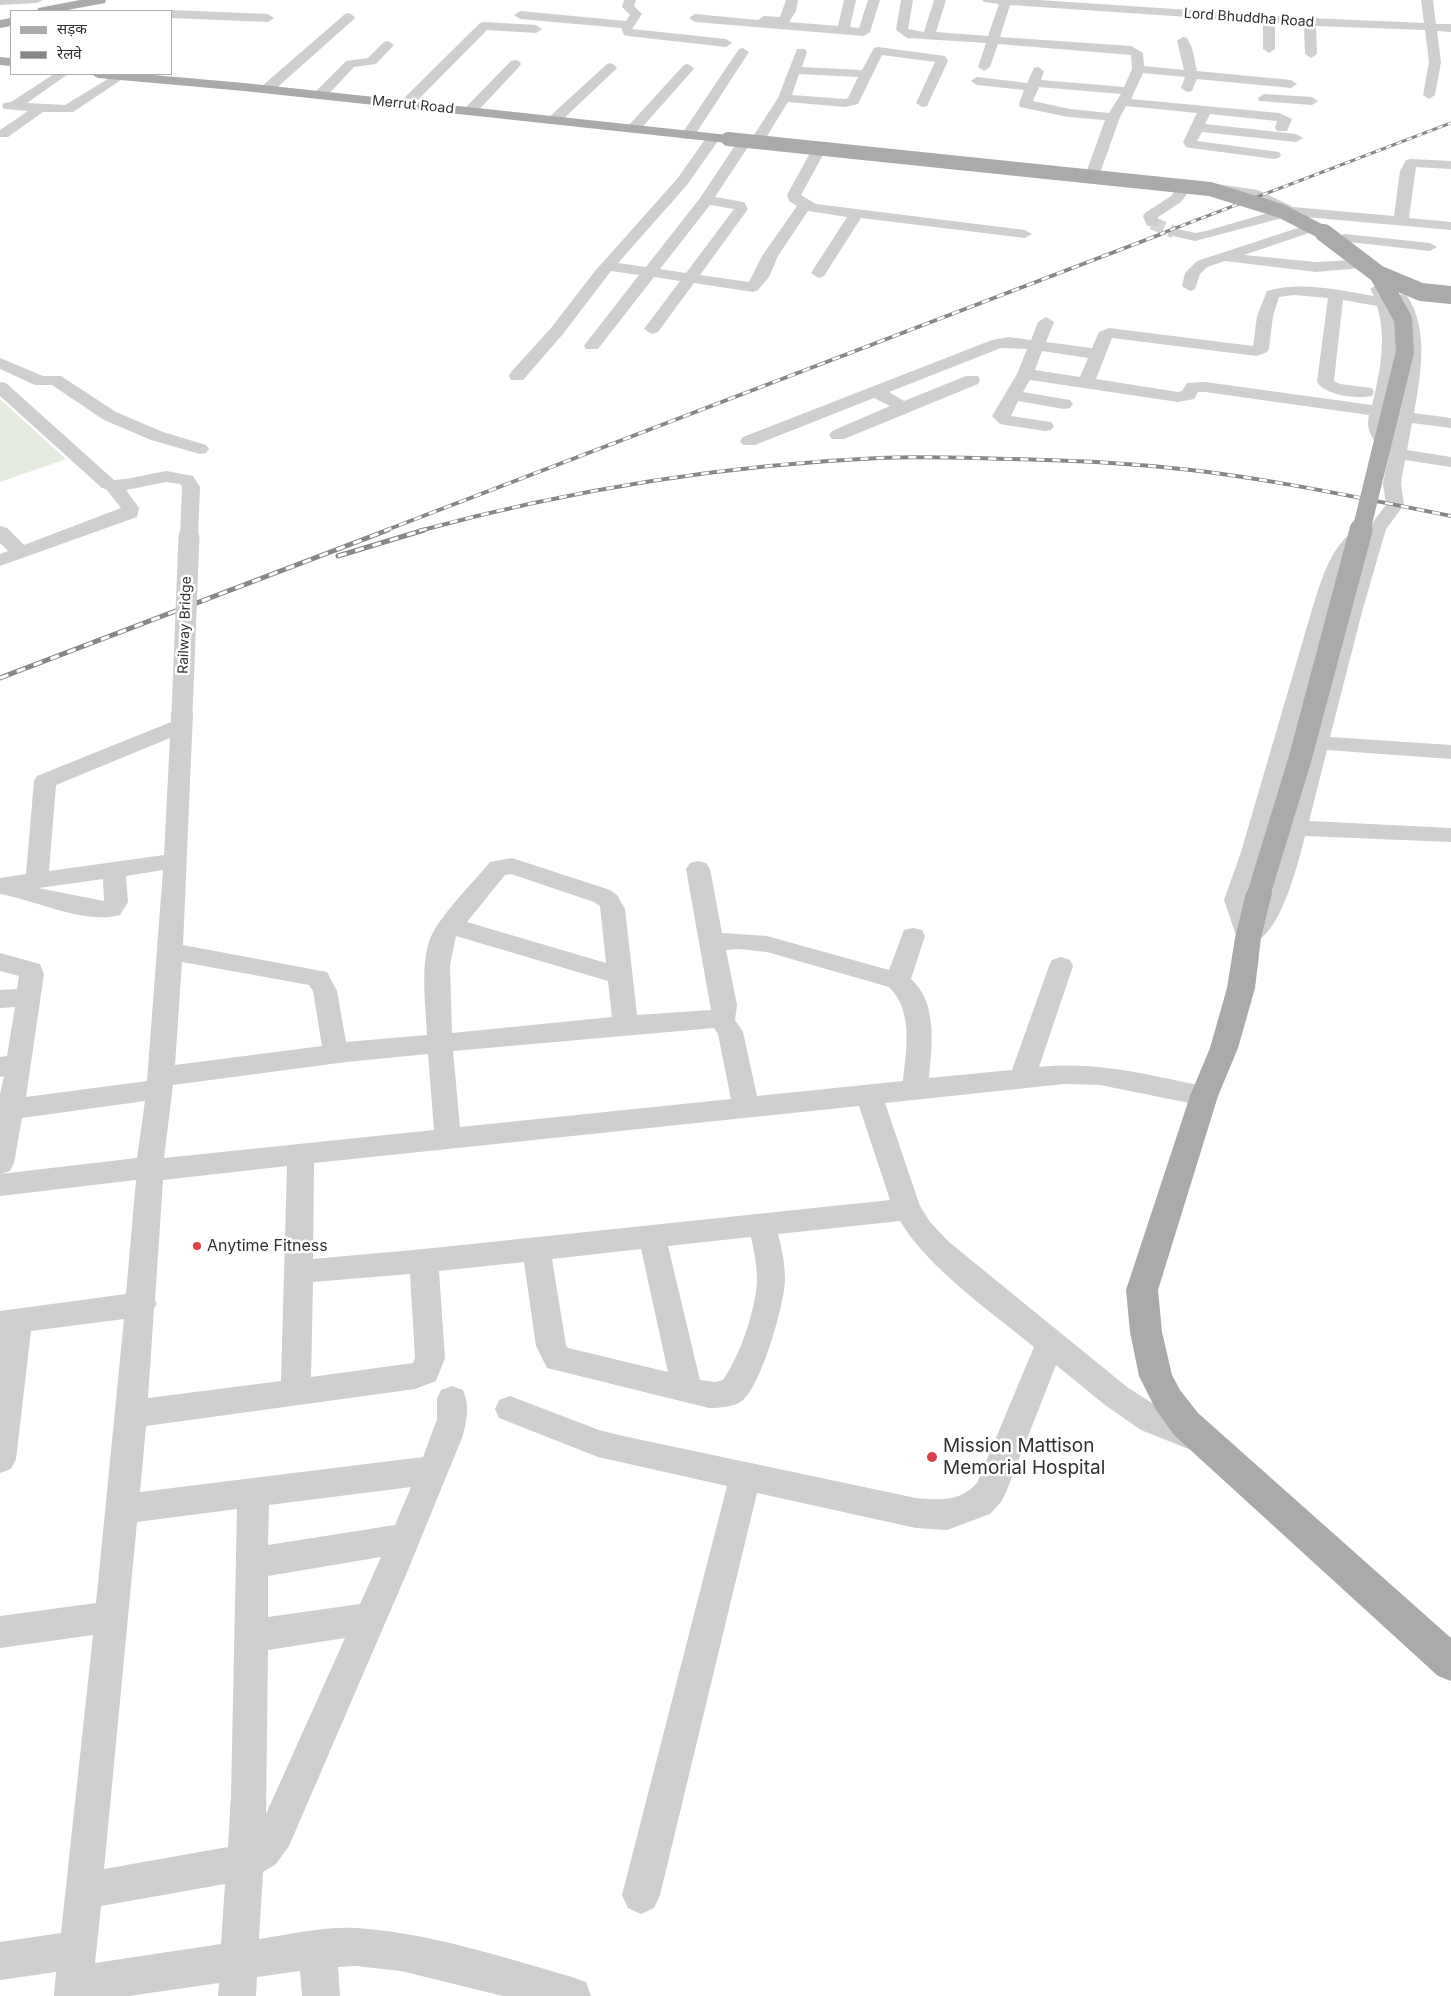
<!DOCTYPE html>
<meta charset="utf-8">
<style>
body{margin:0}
#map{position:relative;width:1451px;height:1996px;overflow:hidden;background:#fff;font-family:Inter,"Noto Sans Devanagari",sans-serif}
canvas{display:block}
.legend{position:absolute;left:10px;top:10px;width:162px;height:65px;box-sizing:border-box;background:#fff;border:1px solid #adadad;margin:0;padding:6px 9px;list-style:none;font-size:15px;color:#323232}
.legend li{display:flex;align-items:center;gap:10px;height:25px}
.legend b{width:25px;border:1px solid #adadad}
</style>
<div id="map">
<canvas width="1451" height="1996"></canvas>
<ul class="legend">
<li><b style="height:6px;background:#aaa"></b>सड़क</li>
<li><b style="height:6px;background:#878787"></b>रेलवे</li>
</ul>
</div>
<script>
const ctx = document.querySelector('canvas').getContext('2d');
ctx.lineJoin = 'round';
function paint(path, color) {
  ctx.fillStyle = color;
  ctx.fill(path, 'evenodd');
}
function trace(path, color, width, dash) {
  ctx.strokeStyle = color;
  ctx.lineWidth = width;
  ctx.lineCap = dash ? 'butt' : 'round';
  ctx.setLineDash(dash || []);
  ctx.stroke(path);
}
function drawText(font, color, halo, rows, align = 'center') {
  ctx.font = font + ' Inter,sans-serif';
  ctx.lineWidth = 5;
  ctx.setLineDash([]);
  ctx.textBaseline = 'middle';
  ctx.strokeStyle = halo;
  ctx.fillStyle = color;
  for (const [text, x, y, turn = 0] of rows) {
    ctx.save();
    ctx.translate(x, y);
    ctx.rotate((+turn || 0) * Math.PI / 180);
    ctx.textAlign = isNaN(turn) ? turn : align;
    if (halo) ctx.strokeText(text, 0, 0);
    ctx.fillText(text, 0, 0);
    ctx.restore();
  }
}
const green = new Path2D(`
 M0,399L66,459L0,482Z`);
const minorTunnel = new Path2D(`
 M1152,223L1174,232`);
const minor = new Path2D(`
 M0,0H43L37,3L0,5Z
 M624,0H636L634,6L642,14L632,29L726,39L732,43L726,47L628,36L624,35L621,28L520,19L514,15L520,11L626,21L630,15L622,7Z
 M786,0H798L796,11L789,22L838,26L844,0H856L850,27L859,28L868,0H880L870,32L864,36L695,22L689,18L695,14L758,20L764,16L780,17Z
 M901,0H913L908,29L924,32L934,0H946L936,32L988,36L999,4L984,2L982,0H1039L1310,18L1424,23L1421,0H1433L1436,24H1451V32L1437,31L1441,62L1435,95L1429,99L1423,95L1429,62L1425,30L1316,26L1317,54L1311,58L1305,54L1304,25L1275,23V49L1269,53L1263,49V22L1010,5L1000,37L1131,46L1143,53L1144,66L1184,70L1177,41L1183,37L1187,38L1192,48L1197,71L1291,80L1297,84L1291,88L1197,79L1192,91L1187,92L1181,88L1185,77L1143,73L1131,99L1279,113L1292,119L1287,131H1277L1275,128L1277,121L1210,114L1205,124L1296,134L1303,138L1296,142L1202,132L1197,141L1279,152L1281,155L1279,158L1274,159L1191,148L1186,147L1183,142L1197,113L1126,106L1120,117L1100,173L1093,177L1086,173L1105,120L1068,117L1020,107L1019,104L1024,90L977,85L971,81L977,77L1027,83L1034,68L1038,67L1044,71L1041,80L1124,87L1132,69L1131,55L998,44L990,67L984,71L978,67L986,43L907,38L896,30ZM1039,87L1121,94L1109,113L1070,109L1033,101Z
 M171,10L268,14L274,18L268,22L171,18V11H168Z
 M349,13L355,17L353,20L272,92H262L261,89L262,86L345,14Z
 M484,22L536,25L542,29L536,33L487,30L411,107H401L400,104L401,101L480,23Z
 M388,41L394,45L376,64L354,67L325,98H315L314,95L315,92L346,61L368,58L384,42Z
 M878,47L945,56L948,61L927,106L922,107L916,103L935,62L882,55L858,104L845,107L788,102L764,141H754L752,138L778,98L797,49H805L807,52L802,67L862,70L874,48ZM799,74L858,77L848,98L845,99L792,95Z
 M743,48L749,52L695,135L688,139L683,138L681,135L739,49Z
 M515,60L519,61L521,64L519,67L475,114H465L463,111L465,108L511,61Z
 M611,63L617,67L615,70L559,123H549L547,120L549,117L607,64Z
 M688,64L694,68L692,71L638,132H628L626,129L628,126L684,65Z
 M54,74H68L27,103L65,105L116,74H126L127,76L73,112H43L8,137H0V130L28,111L4,109L2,106L4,103L11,102Z
 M1264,94L1312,97L1318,101L1312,105L1259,101L1258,98Z
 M711,137L718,141L687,185L618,263L646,267L700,198L738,141L743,140L750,144L715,197L744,202L748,209L700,275L749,282L762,256L797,206L789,201L787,195L810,153L817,149L824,153L801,195L816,204L1025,230L1032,234L1025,238L861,218L824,276L819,278L811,273L847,217L808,211L778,256L769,277L758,290L753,292L694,283L658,332L652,334L644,329L680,281L654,277L598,349H586L584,346L586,343L639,275L611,271L563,334L523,380H511L509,376L511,372L551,328L595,271L677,179L706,138ZM710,205L734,209L686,273L660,269Z
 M1411,159L1451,161V169L1416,167L1409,218L1451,222V230L1305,217L1299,219L1290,216L1195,241L1169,235L1167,232L1174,228L1195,233L1206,231L1278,210L1252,198L1198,189L1196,186L1203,182L1258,190L1293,207L1394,216L1400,171L1406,160Z
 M1184,185L1191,189L1181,202L1158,217L1159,223L1157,226H1147L1143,216L1145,213L1171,196L1179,186Z
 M1310,224L1317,228L1315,231L1244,255L1316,262L1356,260L1364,265L1361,268L1316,272L1225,261L1207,267L1200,274L1195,289L1190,291L1182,286L1185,273L1197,261Z
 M1345,234L1430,243L1437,247L1430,251L1340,241L1338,238L1340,235Z
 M1378,284L1383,286C1405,316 1400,357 1392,392C1389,403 1384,414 1385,426C1385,432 1388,435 1392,439C1401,394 1415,341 1393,299L1401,294L1407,296C1429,329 1421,375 1414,413L1451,418V428L1412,423L1407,450L1451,457V467L1405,460L1401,483L1404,505L1386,529L1362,612L1330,737L1451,745V759L1327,750L1309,821L1451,828V842L1305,836C1298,863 1277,955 1239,944L1224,900L1241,852L1313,606C1322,578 1330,549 1354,530H1367L1386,505L1383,483L1389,454C1375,443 1365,433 1369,415L1205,392H1198L1194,399L1178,402L1030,380L1023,392L1064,399L1070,400L1073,404L1070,408L1064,409L1018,401L1011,416L1051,422L1054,426L1051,430L1045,431L1006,425L1000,424L992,416L1017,374L1027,349L1001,348L889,392L904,401L966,376H978L980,380L978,384L844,439H832L829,435L832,431L890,406L874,398L755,445H743L740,441L743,437L992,340L1009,337L1031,340L1038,322L1046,317L1054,322L1046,342L1092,348L1099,332L1109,328L1253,346L1257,316L1267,291C1301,281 1339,290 1374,296L1370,289ZM1294,295L1328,298L1317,382C1326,396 1357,399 1372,396L1374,392L1372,388L1340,384L1334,381L1343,300L1377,306C1387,339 1380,373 1372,405L1205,382L1187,383L1182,391L1178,392L1096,379L1112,338L1257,356L1267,352L1269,349L1273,316L1279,297ZM1042,351L1088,358L1080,377L1035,370ZM1364,541L1342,612L1275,861L1258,910L1253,916L1248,900L1265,852L1333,606L1351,557Z
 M0,358L43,376H61L116,412L163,432L206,445L209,449L206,453L200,454L151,440L104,420L52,385H35L0,369Z
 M0,382L6,383L114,480L126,479L166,471L193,476L200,487L198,537L196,541H182L180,537L182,487L180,484L166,482L126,490L139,508L137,517L0,566V554L8,551L0,543V526L7,528L24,545L121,508L106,489L102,488L0,396Z
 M182,707L189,708L193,713L183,945L327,972L337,991L346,1042L427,1035C426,1007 420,965 430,939C439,916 473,883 490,862L512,858L610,890L617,895L625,909L637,1015L711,1010L686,869L690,863L698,861L706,863L710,869L722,933L767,936L889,970L904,930L913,928L922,930L925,936L911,979C938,1003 932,1046 929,1078L1012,1070L1049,966L1052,960L1061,957L1070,960L1073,966L1039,1067C1098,1061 1147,1075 1204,1086L1213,1089L1217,1096L1213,1103L1204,1106L1100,1085L1064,1084L885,1103L920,1206L930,1222L949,1242L1127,1387L1163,1410L1212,1430L1216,1440L1212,1450L1201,1454L1141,1430L1105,1405L1056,1365L1006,1492L1001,1502L990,1514L947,1530L916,1528L757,1493L660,1895L654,1908L641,1914L628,1908L622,1895L727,1486L598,1457L499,1418L495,1409L499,1400L510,1396L599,1430L623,1436L916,1498C940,1500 960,1502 977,1483L1034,1347C990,1311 929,1269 900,1221L778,1234C782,1249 785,1264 785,1279C785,1303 761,1387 742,1401C733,1407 720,1408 709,1408L547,1368L536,1346L524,1262L439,1271L445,1358L436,1381L415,1389L146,1426L140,1492L423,1457L437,1419V1399L441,1390L452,1386L463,1390C470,1406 467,1421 462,1438L408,1570L289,1846L276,1864L263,1872L259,1939C291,1934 325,1926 357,1928C430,1933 502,1957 572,1977L586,1982L591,1996H503L401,1971L356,1966L338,1967L340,1996H302L300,1971L257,1977L256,1996H218L219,1983L129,1996H54L56,1972L0,1980V1942L61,1933L93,1635L0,1648V1616L96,1603L124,1319L31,1331L16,1459L11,1469L0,1473V1311L126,1294L136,1180L0,1196V1174L137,1158L145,1101L22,1118L14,1163L10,1171L0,1174V1094L4,1076L0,1077V1057L7,1056L15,1007L0,1008V990L17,989L19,976L0,971V953L40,964L44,974L26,1097L147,1081L163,870L126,876L128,902L120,915C85,925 35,900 0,894V878L26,874L34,781L37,776L171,722V713L175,708ZM170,738L164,855L49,871L56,785ZM511,874L594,902L600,906L606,963L467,922L505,875ZM103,879L104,901L38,888H39ZM456,936L608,981L612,1017L452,1033L450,965ZM739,949L767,952L889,987C914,1011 906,1051 903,1081L757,1096L743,1032L735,1020L737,1005L726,950ZM182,962L309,985L313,991L322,1046L175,1065ZM714,1028L718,1034L731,1099L460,1127L453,1051ZM428,1054L434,1130L164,1158L173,1085L346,1062ZM859,1106L890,1200L424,1249L313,1259L314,1163ZM287,1166L281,1381L148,1398L154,1308L157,1304L155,1301L163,1180ZM751,1237C754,1251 757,1266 757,1280C756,1309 740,1356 723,1380L715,1382L700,1380L668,1246ZM641,1249L668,1372L568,1348L566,1345L552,1259ZM410,1274L415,1358L413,1363L311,1377L313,1282ZM411,1487L395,1525L268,1545L269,1505ZM237,1509L231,1795L228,1847L104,1869L137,1522ZM381,1557L360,1604L268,1617V1576ZM345,1638L266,1814L268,1650ZM225,1884L221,1944L95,1963L101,1906Z`);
const major = new Path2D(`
 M80,0H106L105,3L62,11H37L38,8Z
 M11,18V26L0,28V20Z
 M0,57L11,58V66L0,65Z
 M91,74H142L244,83L728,135L735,139L728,143L244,91L98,78Z
 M1259,884L1268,887L1272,893L1261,938L1255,988L1238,1048L1218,1096L1158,1290L1162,1332L1172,1375L1180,1390L1198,1413L1451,1638V1681L1438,1676L1174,1435L1156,1410L1139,1376L1130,1332L1126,1290L1190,1096L1210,1048L1227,988L1235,938L1246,893L1250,887Z`);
const railFar2 = new Path2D(`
 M1160,234L1451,123`);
const railFar1 = new Path2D(`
 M384,531L1164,233
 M419,531C569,490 724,465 879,458C922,456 966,458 1010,459C1061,460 1111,462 1162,467C1259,476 1355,497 1451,516`);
const rail = new Path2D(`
 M338,556L424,530
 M0,678L388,530`);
const minorBridge = new Path2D(`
 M182,713L189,537`);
const majorBridgeFar2 = new Path2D(`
 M728,139L1210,189L1281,211L1326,234`);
const majorBridgeFar1 = new Path2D(`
 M1324,233L1378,274L1403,319L1405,352L1361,531
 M1378,274L1421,292L1451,295`);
const majorBridge = new Path2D(`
 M1259,893L1300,759L1361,530`);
const markers = [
 [197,1246,5,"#de3f4b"],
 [932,1457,6,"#de3f4b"]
];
const farStreetnames = [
 ["Lord Bhuddha Road",1249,18,4],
 ["Merrut Road",413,105,6],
 ["Railway Bridge",185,625,-88]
];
const poiNames = [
 ["Anytime Fitness",207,1246]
];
const nearPoinames = [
 ["Mission Mattison",943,1446],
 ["Memorial Hospital",943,1468]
];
paint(green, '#e5ebde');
trace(minorTunnel, '#d6d6d6', 13, [13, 6]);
paint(minor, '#cfcfcf');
paint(major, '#aaa');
trace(railFar2, '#878787', 3);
trace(railFar1, '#878787', 4);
trace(rail, '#878787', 5);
trace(railFar2, '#fff', 2, [5.5]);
trace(railFar1, '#fff', 2.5, [8]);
trace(rail, '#fff', 3, [9]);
trace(minorBridge, '#cfcfcf', 21);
trace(majorBridgeFar2, '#aaa', 14);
trace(majorBridgeFar1, '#aaa', 18);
trace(majorBridge, '#aaa', 23);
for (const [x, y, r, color] of markers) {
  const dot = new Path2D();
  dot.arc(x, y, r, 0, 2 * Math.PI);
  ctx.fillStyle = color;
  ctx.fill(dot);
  trace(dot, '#fff', 2);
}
drawText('14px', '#323232', '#fff', farStreetnames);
drawText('16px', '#323232', '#fff', poiNames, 'left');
drawText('19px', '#323232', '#fff', nearPoinames, 'left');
</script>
